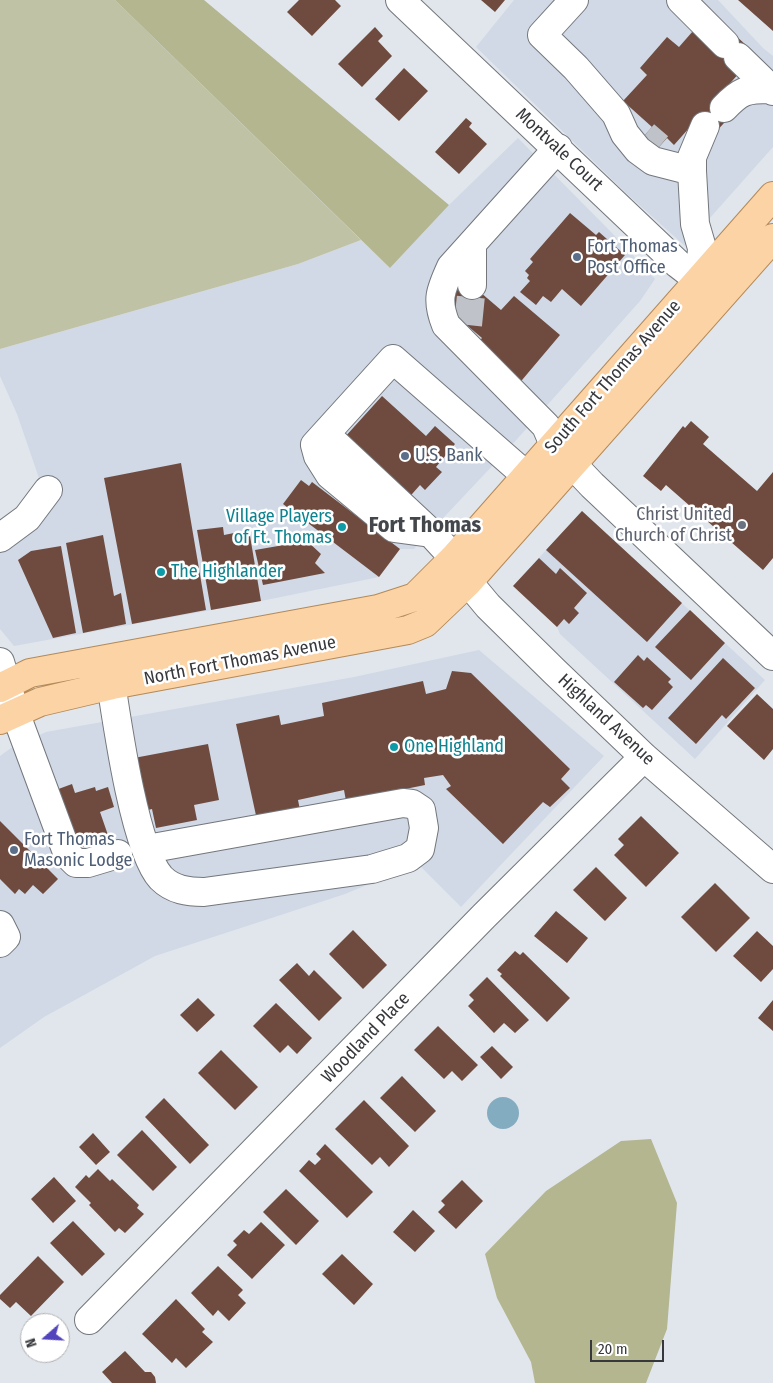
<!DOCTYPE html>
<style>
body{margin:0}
#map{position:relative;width:773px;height:1383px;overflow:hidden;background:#e1e6ec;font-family:"Fira Sans Condensed",sans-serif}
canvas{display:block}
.north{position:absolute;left:20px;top:1313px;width:50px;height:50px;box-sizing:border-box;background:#fff;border:1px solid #afafb1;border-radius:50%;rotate:251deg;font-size:14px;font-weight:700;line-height:20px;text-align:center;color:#37383b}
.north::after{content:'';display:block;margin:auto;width:18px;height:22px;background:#5244bc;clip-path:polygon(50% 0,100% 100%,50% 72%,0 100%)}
.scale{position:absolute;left:590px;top:1340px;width:74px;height:22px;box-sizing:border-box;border:2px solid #37383b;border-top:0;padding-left:6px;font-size:15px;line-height:18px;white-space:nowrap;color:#37383b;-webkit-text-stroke:4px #fff;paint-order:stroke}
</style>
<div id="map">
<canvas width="773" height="1383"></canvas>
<div class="north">N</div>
<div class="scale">20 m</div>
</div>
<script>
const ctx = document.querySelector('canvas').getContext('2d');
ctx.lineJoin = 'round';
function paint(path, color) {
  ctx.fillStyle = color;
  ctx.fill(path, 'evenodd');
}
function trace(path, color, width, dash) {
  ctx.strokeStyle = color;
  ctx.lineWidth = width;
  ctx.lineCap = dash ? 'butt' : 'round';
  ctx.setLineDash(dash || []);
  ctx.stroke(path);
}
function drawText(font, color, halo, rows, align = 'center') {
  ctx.font = font + ' "Fira Sans Condensed",sans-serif';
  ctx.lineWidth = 5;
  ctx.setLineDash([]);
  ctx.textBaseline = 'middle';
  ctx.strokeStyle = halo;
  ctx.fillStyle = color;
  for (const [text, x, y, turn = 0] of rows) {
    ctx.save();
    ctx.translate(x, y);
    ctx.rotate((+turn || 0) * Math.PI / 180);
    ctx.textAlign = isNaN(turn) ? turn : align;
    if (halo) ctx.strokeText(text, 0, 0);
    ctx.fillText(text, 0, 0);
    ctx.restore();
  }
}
const built = new Path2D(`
 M514,0H718L763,48L773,56V147L685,246L626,193L476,47Z
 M518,138L613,234L655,279L640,301L510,447L414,549H400L379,577L261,601L14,646L0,629V521L11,514L41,484L17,414L0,376V349L298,264L361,240L390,268L449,205Z
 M582,511L765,680L695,759L560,634L557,627L513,586Z
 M479,650L604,756L461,907L418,864L345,894L155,956L44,1017L0,1048V756L11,748L46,732L354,677Z`);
const green = new Path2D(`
 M0,0H115L361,240L298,264L0,349Z`);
const forest = new Path2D(`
 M115,0H204L449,205L390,268Z
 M651,1139L677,1203L667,1329L646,1383H535L531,1362L497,1298L485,1254L546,1191L621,1141Z`);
const water = new Path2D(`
 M487 1113a16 16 0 1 1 32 0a16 16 0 1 1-32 0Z`);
const building = new Path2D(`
 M299,0H335L341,6L312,36L287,12Z
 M481,0H505L495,12Z
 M738,0H773V31Z
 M375,27L383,36L378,41L392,56L362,87L338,64Z
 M693,31L734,34L747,46L732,64L741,71L716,99L732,114L715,133L698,118L674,145L667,138L651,156L637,144L652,127L623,101L647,75L640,68L667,37L679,47Z
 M404,68L428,91L399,121L375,99Z
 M466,118L472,123L469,127L487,144L459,174L435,152Z
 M570,213L596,235L599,232L625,255L581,306L562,289L551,302L543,296L536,305L520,292L530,281L527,278L529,275L525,271L533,262L530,259Z
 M466,280L501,310L514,296L560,335L517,386L473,348L482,338L444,306Z
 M382,396L426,436L435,426L455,444L436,467L442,472L425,490L420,485L390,519L344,438Z
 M691,421L709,437L703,444L757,491L773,472V558L763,570L666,485L661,491L643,476L683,426L685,428Z
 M181,463L206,610L132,624L104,478Z
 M301,480L309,486L312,482L400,549L379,577L283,504Z
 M582,511L682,603L647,642L546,550Z
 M223,527L224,535L249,530L261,601L211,610L197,530Z
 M103,535L114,596L121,593L126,624L83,633L66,543Z
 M307,541L321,554L315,563L325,573L263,585L255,550Z
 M61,546L76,633L53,638L18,560L31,551Z
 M539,558L556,574L560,568L587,593L574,608L579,613L569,624L564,619L557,627L513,586Z
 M690,610L725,643L691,680L655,647Z
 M638,655L644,661L647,657L671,679L668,682L673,687L652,710L646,705L643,708L614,682Z
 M723,658L755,688L726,719L722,715L696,744L668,718Z
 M452,671L471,673L570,769L561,779L570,788L550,807L543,802L503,844L446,789L451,786L443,775L424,778L425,785L346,801L344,790L298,800L300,810L257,820L236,724L279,715L281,725L324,716L322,703L423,681L426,694L446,689Z
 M757,694L773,709V749L764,760L727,726Z
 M208,744L219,800L194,805L197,820L156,828L152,809L144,811L134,758Z
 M72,784L75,793L95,787L96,791L108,787L114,807L100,812L109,838L73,850L53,791Z
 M641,816L679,853L646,887L614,855L624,845L618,839Z
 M0,821L58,879L43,894L33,885L25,894L19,889L15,894L0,879Z
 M596,867L627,898L605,921L573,890Z
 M715,883L750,918L716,952L681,917Z
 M556,911L588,938L567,963L534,936Z
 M353,930L387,965L363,989L329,954Z
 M757,931L773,946V969L761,982L733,956Z
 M515,951L520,955L523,952L570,998L547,1022L500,976L502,974L497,970Z
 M297,963L309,976L314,970L342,998L319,1021L279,980Z
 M487,977L529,1020L515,1033L504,1023L494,1033L468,1006L474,1000L469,995Z
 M198,998L215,1015L197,1032L180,1015Z
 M773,1000V1031L758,1018Z
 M276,1003L312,1038L297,1054L288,1045L280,1053L253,1026Z
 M438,1026L478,1065L462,1081L452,1071L444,1079L414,1050Z
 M492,1046L513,1067L501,1079L480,1057Z
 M221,1050L258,1087L235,1110L198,1073Z
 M402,1076L436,1111L415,1132L380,1098Z
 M164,1098L209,1145L190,1164L145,1117Z
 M364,1100L409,1146L389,1167L380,1157L372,1165L335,1129Z
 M142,1130L177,1167L153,1191L117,1155Z
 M93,1133L110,1152L96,1165L79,1147Z
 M325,1144L373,1192L347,1218L299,1171L309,1160L315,1165L321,1159L316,1154Z
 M98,1169L110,1181L112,1179L139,1205L137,1208L144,1214L125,1233L119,1228L115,1232L89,1205L91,1203L75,1187L86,1175L89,1178Z
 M54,1177L76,1201L53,1223L31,1199Z
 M462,1180L483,1201L456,1229L438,1212L445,1205L441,1201Z
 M286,1189L319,1221L296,1245L263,1212Z
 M413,1210L435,1231L415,1252L393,1232Z
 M73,1221L105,1254L82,1276L50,1243Z
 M261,1222L285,1245L252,1279L227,1255L237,1245L233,1241L244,1230L249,1234Z
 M342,1254L373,1284L354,1305L322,1274Z
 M38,1256L64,1282L31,1316L16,1302L10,1308L0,1299V1295Z
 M218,1266L243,1290L238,1295L246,1303L229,1321L218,1310L213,1316L191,1293Z
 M176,1299L205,1329L202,1332L213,1342L186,1368L176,1358L172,1363L142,1334Z
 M125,1351L145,1372H151L155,1377L156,1383H112L102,1372Z`);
const minorTunnel = new Path2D(`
 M645,135L659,147
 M468,325L472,285`);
const minor = new Path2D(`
 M400,0L678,264L717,294
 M574,0L542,35L576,68L616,114L625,134L638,150L653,161L692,171
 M681,0L725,44
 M738,57L773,91
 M724,108C740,91 746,89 769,89
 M558,148L451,267C440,291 436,300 446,325L546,426L554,445L592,485L773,656
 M700,279L702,248L695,224L692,171V157L705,126
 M472,285V244
 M325,434L431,533
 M545,492L393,359L315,445L318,456L330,475L394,528L431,533L454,558L468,582L488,606L554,671L644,757L773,869
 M0,538L27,518L48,490
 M0,662L15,712L68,855L76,863H88L118,854
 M108,663C115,708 133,848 161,878C173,890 188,892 204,892L372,869L408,858L420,849L424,828L421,810L412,804L403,803L147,849
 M0,925L6,937L0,943
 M89,1320L484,916L644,757`);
const major = new Path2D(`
 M0,688L30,673L378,609L415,597L454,558L773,196
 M0,720L40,702L112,685L408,630L425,623L468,582L773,238`);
const markers = [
 [577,257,5,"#5c6f8a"],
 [405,456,5,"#5c6f8a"],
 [742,525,5,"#6b7280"],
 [342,527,5,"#0f9aa8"],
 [161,572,5,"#0f9aa8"],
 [394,747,5,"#0f9aa8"],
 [14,850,5,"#5c6f8a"]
];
const streetNames = [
 ["Montvale Court",559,150,43],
 ["South Fort Thomas Avenue",613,377,-49],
 ["North Fort Thomas Avenue",240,661,-11],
 ["Highland Avenue",606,720,43],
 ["Woodland Place",366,1038,-46]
];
const serviceNames = [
 ["Fort Thomas",587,247],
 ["Post Office",587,268],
 ["U.S. Bank",415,456],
 ["Fort Thomas",24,840],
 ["Masonic Lodge",24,861]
];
const worshipNames = [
 ["Christ United",732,515],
 ["Church of Christ",732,536]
];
const cultureNames = [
 ["Village Players",332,517,"right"],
 ["of Ft. Thomas",332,538,"right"],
 ["The Highlander",171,572],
 ["One Highland",404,747]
];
const districtNames = [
 ["Fort Thomas",425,526]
];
paint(built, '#d0d9e5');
paint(green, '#c0c2a5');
paint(forest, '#b3b68f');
paint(water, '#84acc1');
paint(building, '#6f4b3f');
trace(minorTunnel, '#bfc3c9', 28, [28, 14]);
trace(minor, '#73777c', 30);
trace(major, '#b58958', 30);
trace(minor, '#fff', 28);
trace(major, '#fbd3a4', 28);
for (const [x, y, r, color] of markers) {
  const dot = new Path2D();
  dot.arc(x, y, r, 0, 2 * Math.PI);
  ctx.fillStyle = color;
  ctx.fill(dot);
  trace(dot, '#fff', 2);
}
drawText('18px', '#37383b', '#fff', streetNames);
drawText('18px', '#4e5e75', '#fff', serviceNames, 'left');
drawText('18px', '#5b616d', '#fff', worshipNames, 'right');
drawText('18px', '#0d838f', '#fff', cultureNames, 'left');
drawText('bold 22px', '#43474c', '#fff', districtNames);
</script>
